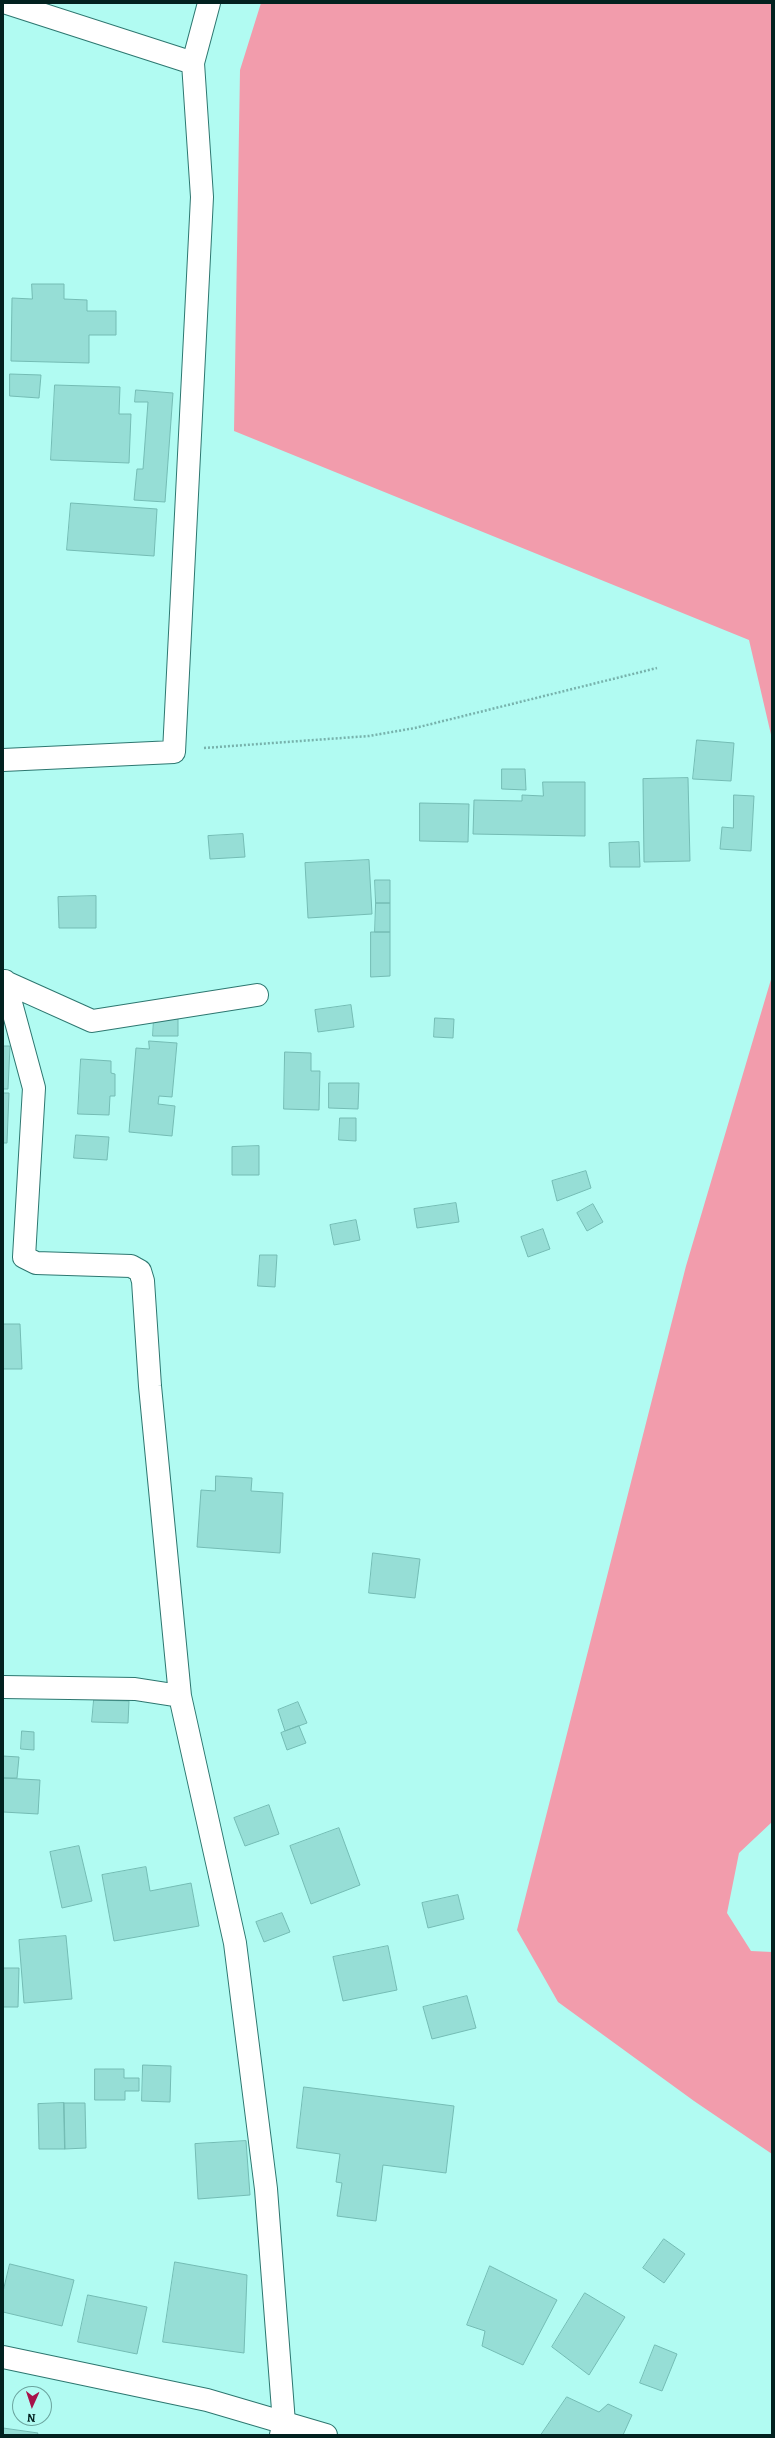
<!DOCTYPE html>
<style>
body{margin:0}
#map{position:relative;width:775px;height:2438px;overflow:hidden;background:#b1fbf2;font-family:Bitter,serif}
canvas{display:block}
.frame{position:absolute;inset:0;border:4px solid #02211f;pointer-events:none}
.north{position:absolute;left:12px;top:2386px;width:40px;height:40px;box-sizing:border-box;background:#b1fbf2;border:1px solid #6ba49e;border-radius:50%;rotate:183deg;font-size:11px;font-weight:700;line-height:16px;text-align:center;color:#02211f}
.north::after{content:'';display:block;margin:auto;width:14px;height:18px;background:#a7134a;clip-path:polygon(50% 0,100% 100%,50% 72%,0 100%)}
</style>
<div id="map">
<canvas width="775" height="2438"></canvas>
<div class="frame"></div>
<div class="north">N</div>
</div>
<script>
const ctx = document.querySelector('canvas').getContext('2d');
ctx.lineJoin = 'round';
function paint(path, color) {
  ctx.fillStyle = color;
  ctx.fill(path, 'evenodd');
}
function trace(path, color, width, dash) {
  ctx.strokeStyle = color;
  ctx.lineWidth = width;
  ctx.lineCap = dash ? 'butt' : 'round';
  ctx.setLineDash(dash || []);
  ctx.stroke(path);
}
const green = new Path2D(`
 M261,3H772V739L749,640L234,431L240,70Z
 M772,976V1822L739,1853L727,1913L751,1951L772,1952V2154L694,2101L558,2002L517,1930L686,1266Z`);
const building = new Path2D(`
 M32,284H64V299L87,300V311H116V335H89V363L11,361L12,298L32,299Z
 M10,374L41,375L39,398L10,396Z
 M55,385L120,387L119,414H131L129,463L51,460Z
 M136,390L173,393L165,502L134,500L137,469H143L148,402H135Z
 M71,503L157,509L154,556L67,550Z
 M697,740L734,743L731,781L693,779Z
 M502,769H525L526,790L502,789Z
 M688,778L690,861L644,862L643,779Z
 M543,782H585V836L473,834L474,800L522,801V795L543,796Z
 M734,795L754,796L751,851L720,849L722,827L733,828Z
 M420,803L469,804L468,842L420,841Z
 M243,834L245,857L210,859L208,836Z
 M639,842L640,867H610L609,843Z
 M369,860L372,914L308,918L305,863Z
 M375,880H390V903H376Z
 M96,896V928H59L58,897Z
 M376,903H390V932H375Z
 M371,932H390V976L371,977Z
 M351,1005L354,1027L318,1032L315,1010Z
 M154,1018L178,1019V1036H153Z
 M435,1018L454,1019L453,1038L434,1037Z
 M149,1041L177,1043L172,1097L159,1096L158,1104L175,1106L172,1136L129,1132L136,1048L149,1049Z
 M3,1046H10L8,1089H3Z
 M285,1052L311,1053V1071H320L319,1110L284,1109Z
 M81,1059L111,1061V1073L115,1074V1096H110L109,1115L78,1114Z
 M329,1083H359L358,1109L329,1108Z
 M3,1093H9L7,1143H3Z
 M340,1118H356V1141L339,1140Z
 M76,1135L109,1137L107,1160L74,1158Z
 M259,1146V1175H232V1147Z
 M586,1171L591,1188L557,1201L552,1181Z
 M456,1203L459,1222L417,1228L414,1209Z
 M593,1204L603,1222L587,1231L577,1213Z
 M356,1220L360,1240L334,1245L330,1225Z
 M543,1229L550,1249L528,1257L521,1237Z
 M260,1255H277L275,1287L258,1286Z
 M3,1324H20L22,1369H3Z
 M216,1476L252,1478L251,1491L283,1493L280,1553L197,1547L201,1490L215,1491Z
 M373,1553L420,1559L415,1598L369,1593Z
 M94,1700L129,1701L128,1723L92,1722Z
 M298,1702L307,1723L285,1731L278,1710Z
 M299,1726L306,1743L287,1750L281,1733Z
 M22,1731L34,1732V1750L21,1749Z
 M3,1756L19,1757L17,1778H3Z
 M3,1778L40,1780L38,1814L3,1812Z
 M269,1805L279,1834L245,1846L234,1818Z
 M339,1828L360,1885L311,1904L290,1846Z
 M79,1846L92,1901L62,1908L50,1852Z
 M146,1867L150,1891L191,1883L199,1926L114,1941L102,1875Z
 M458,1895L464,1919L428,1928L422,1903Z
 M282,1913L290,1932L264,1942L256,1922Z
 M66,1936L72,1999L24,2003L19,1940Z
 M388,1946L397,1990L343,2001L333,1957Z
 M3,1968H19L18,2007H3Z
 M467,1996L476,2028L432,2039L423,2007Z
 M143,2065L171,2066L170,2102L142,2101Z
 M95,2069H124V2078H139V2091H125V2100H95Z
 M304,2087L454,2106L446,2173L383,2165L376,2221L337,2216L342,2183L336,2182L340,2154L297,2148Z
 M64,2103L65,2149H39L38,2104Z
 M64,2103H85L86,2148L65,2149Z
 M246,2141L250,2195L198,2199L195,2144Z
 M664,2239L685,2254L664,2283L643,2268Z
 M175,2262L247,2275L244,2353L163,2342Z
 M10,2264L74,2280L62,2326L3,2312V2292Z
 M490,2266L557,2300L523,2365L482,2346L485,2331L467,2325Z
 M585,2293L625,2317L589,2375L552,2347Z
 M88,2295L147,2307L137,2354L78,2342Z
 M655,2345L677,2354L662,2391L640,2383Z
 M567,2397L599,2412L608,2404L632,2415L623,2435H541Z
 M3,2428L38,2433L37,2435H3Z`);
const path = new Path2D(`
 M204,748L369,736L415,728L657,668`);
const minor = new Path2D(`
 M7,3L193,63
 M3,760L174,752L202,197L193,63L209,3
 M3,981L92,1021L257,995
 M5,981L34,1088L24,1257L36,1263L131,1266L140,1271L143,1281L150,1386L180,1696L235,1943L266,2189L284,2423L281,2435
 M3,1687L135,1689L180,1696`);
const trunk = new Path2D(`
 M3,2357L207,2400L326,2435`);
paint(green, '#f29cac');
paint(building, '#96ded6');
trace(building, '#74bcb4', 1);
trace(minor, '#2d7770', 24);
trace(trunk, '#2d7770', 24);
trace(path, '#77b2ac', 2.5, [2, 2]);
trace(minor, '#fff', 22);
trace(trunk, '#fff', 22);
</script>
